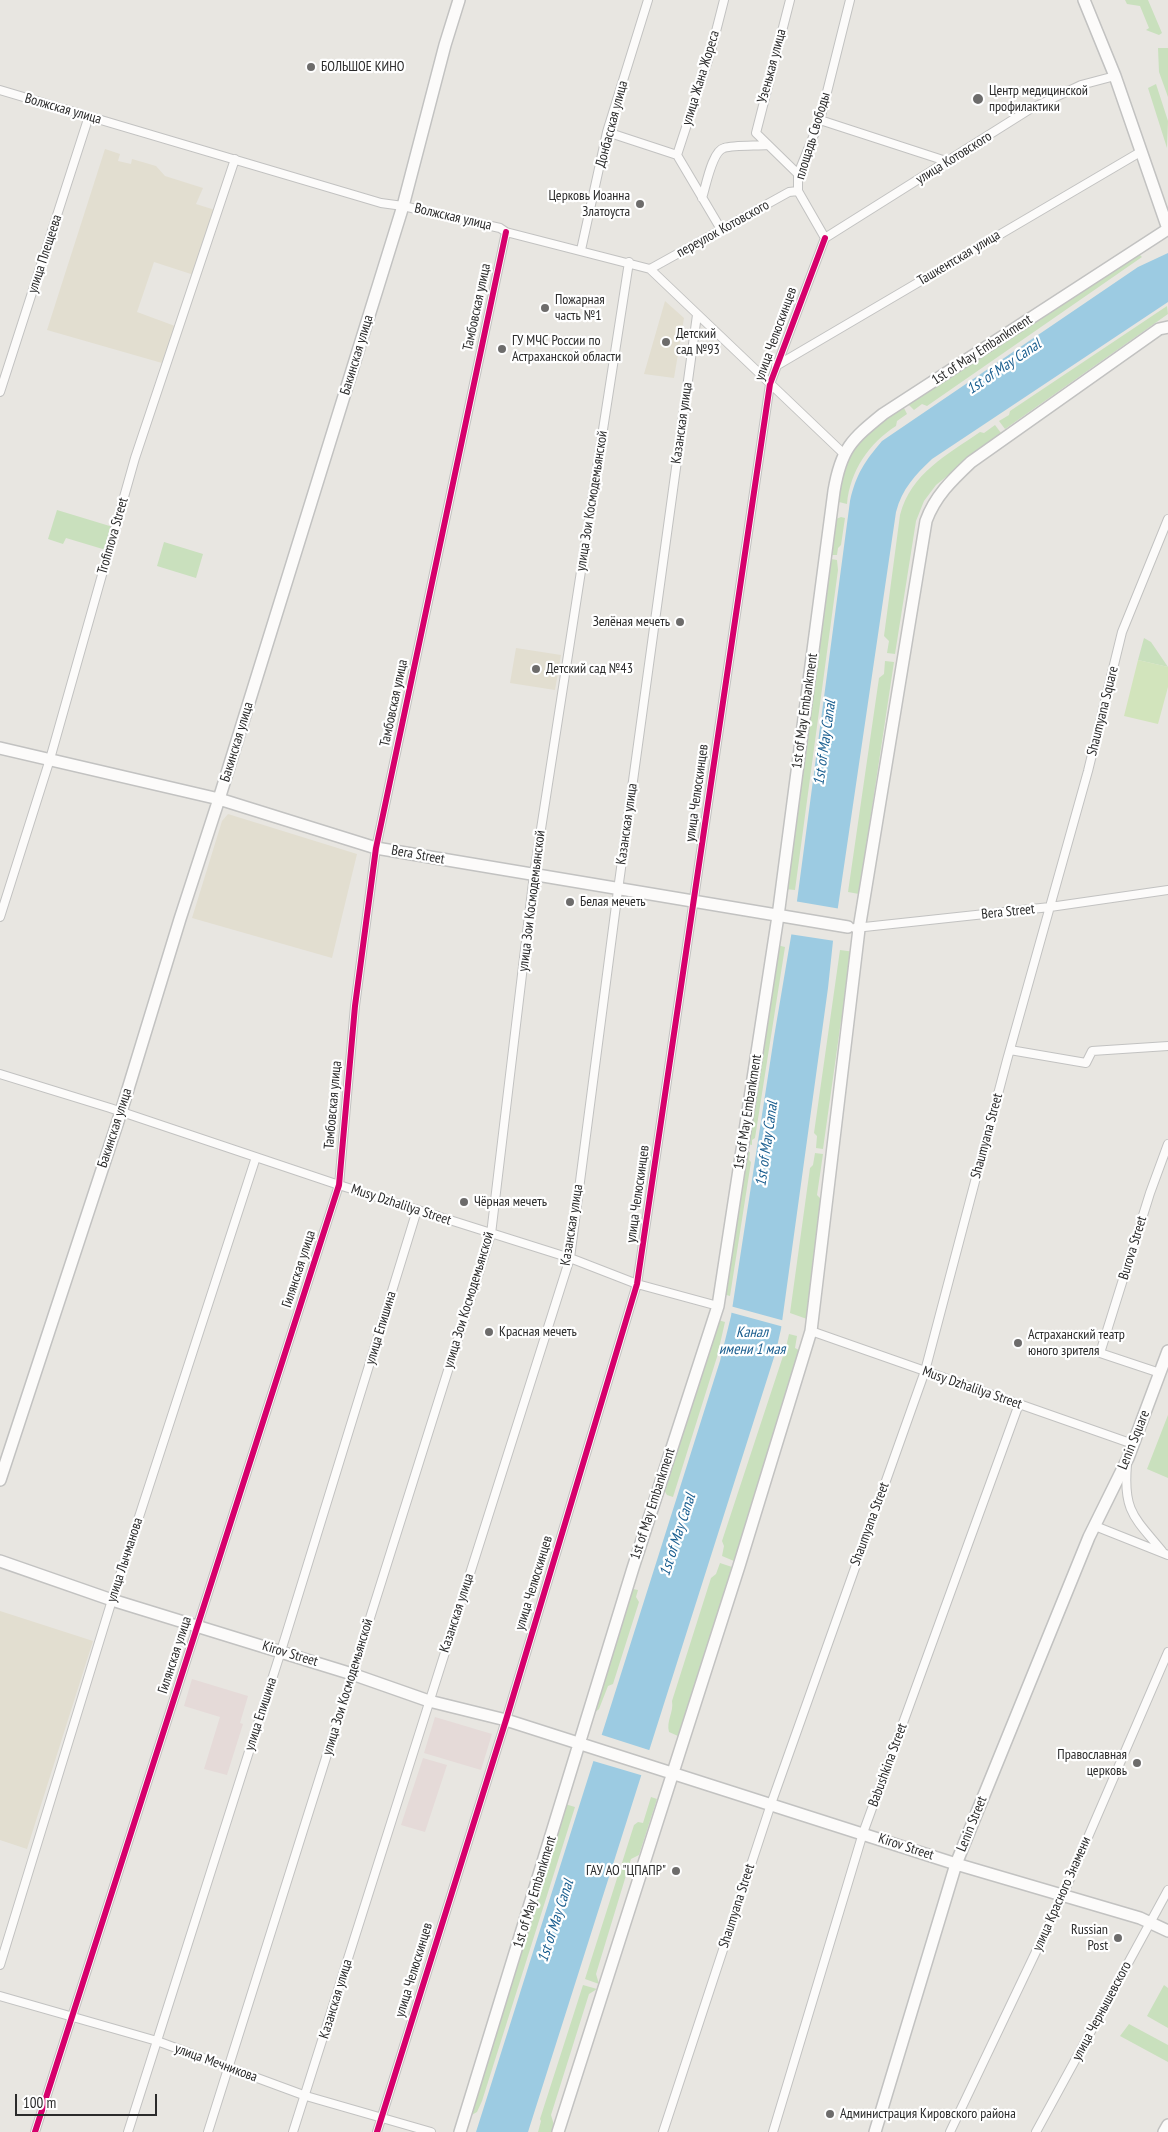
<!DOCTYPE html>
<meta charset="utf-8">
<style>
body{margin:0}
#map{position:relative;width:1168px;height:2132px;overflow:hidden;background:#e8e6e1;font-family:"PT Sans Narrow",sans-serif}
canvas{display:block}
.scale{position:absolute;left:15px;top:2094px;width:142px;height:22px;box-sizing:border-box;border:2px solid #2b2b2b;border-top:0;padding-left:6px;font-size:15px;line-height:18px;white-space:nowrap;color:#2b2b2b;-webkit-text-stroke:4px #fff;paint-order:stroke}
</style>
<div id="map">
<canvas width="1168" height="2132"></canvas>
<div class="scale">100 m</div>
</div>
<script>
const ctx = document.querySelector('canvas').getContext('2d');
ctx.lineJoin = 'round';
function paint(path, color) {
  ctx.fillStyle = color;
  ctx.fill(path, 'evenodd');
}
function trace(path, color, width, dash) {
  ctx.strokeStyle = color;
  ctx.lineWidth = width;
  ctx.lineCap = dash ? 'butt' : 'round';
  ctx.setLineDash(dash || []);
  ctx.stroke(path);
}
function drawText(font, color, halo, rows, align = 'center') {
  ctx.font = font + ' "PT Sans Narrow",sans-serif';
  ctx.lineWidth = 4.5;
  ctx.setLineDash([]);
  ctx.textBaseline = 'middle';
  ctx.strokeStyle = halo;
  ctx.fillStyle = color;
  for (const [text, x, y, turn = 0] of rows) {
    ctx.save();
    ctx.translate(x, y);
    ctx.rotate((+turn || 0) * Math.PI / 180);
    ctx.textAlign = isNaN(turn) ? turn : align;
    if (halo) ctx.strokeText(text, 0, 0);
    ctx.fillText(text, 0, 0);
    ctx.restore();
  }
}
const education = new Path2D(`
 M105,149L120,154L118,161L131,164L132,159L156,166L165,176L203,188L196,204L215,210L194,275L154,262L137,312L175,326L162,363L47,330Z
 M665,301L684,318L674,378L644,374Z
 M516,648L561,655L555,690L510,683Z
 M228,814L357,854L332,958L192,918L222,821Z
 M0,1611L93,1641L27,1849L0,1840Z`);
const medical = new Path2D(`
 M192,1679L248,1696L240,1723L243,1724L227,1775L204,1769L220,1717L184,1706Z
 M435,1717L492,1734L481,1770L424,1753Z
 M423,1758L447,1765L425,1832L401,1825Z`);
const green = new Path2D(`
 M1125,0H1148L1162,33L1159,35L1146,30L1149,28L1140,6L1127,4Z
 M1158,48H1168V97L1159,72Z
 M1156,84L1168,121L1167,148L1148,88Z
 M1137,252L1142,257L927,406L922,404L914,410L907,403Z
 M1167,306L1168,314L1005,429L999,421L1009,415L1010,411Z
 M903,406L907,414L897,421L896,426C869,443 850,471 847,504L839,502C845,450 861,434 903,406Z
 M995,425L1001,433L936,485L924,501L916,521L895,654L887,653L889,641L884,636L900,515C911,473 947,455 980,432L984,433Z
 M57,510L113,527L106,550L66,538L63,544L48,539Z
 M841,517L845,518L841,545L838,548L837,555H832L836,519Z
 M164,542L203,554L196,578L157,566Z
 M831,559L837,560L838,570L795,890L785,889Z
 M1144,638L1151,642L1168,667L1138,660Z
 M885,661L894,662L859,894L848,892L879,678L884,674Z
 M777,945L785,947L755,1138L752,1140V1145L747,1144Z
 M840,950L855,952L846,1014L841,1021L823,1149L816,1148L817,1136L814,1133Z
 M746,1152H750L749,1160L751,1162L730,1296L723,1294Z
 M815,1153L823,1154L817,1195L823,1201L807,1319L790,1313L810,1168L813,1165Z
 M718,1320L725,1322L717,1357L673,1497L667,1495L664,1490Z
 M789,1334L797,1336L795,1348L799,1350L734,1561L722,1556L724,1546L722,1541L786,1347Z
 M1168,1415V1478L1147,1469Z
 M720,1563L732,1567L678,1736L669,1732C666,1721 674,1712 672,1701L711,1578L716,1574Z
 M633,1589L638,1590L636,1597L639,1602L613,1684L608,1686L599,1709L594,1713Z
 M651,1797L657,1799L639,1855L631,1859L596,1974L599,1984L585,1979L634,1825L638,1822L643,1823Z
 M565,1804L575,1807L482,2101L477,2112L468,2117Z
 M583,1985L597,1989L589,1994L551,2115L554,2125L551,2132H538L541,2121L540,2119Z
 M1164,1985L1168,1988V2028L1147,2016Z
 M1129,2024L1168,2045V2062L1120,2036Z`);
const pitch = new Path2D(`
 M1138,660L1168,667V687L1158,724L1124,716Z`);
const water = new Path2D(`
 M1168,253V302L932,459C915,475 902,489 896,512L833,941L828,988L781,1329L776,1351L528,2132H476L720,1361L731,1316L774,1037L797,901L850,501C856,474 865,461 882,441L1138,267Z`);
const pier = new Path2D(`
 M794,901L841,909L835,941L789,934Z
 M730,1306L785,1321L784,1327L729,1312Z
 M599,1734L652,1751L644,1776L590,1760Z`);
const street = new Path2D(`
 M790,0L756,133L798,174
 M0,90L381,203L403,206L500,228L506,232L650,269L843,453
 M820,120L949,162
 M607,132L677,155L722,231
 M677,155L711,51L724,0
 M702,198C706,186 712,151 724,148C734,145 756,146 768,145
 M825,238L1030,109L1081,85L1115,76
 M825,238L798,191V174L820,120L850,0
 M581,250L607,132L648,0
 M650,269L789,192L798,191
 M776,366L1142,151
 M0,392L89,116
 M0,917L50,759L135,458L235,159
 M855,928L1050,907L1168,890
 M1010,1050L1086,1063L1092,1051L1168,1046
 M0,1074L110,1108L339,1185L570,1258L637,1284L718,1306
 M811,1331L1133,1444
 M1160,1373L1100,1353L1150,1193L1168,1144
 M1127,1465C1123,1511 1134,1517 1162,1551
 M1095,1526L1168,1555
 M0,1965L112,1600L256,1157
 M0,1996L157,2041L306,2096L431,2132
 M35,2132L339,1185L355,1006L376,848L506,232
 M128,2132L281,1651L417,1210
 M208,2132L491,1234L534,874L629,262
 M293,2132L570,1258L618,890L697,315
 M377,2132L506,1720L637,1284L770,384L825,238
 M663,2132L771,1804L925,1371L1007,1060L1088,771L1122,632L1168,519
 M773,2132L863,1833L1019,1404
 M950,2132L1063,1895L1168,1652
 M1036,2132L1168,1890`);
const secondary = new Path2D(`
 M1084,0L1115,76L1168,229
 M0,748L219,799L376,848L848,927
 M0,1480L121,1112L180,919L219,799L403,206L445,45L459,0
 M0,1561L112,1600L352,1674L429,1701L506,1720L956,1864L1140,1918L1168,1931
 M460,2132L633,1568L718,1306L778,916L834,491C841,449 851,440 883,414L1168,229
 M558,2132L739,1566L811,1331L859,929L926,521C935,496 952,480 971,462L1159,329L1168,327
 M875,2132L956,1864L1089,1537L1128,1458L1168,1351
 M1164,2132L1168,2125`);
const cycleway = new Path2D(`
 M35,2132L339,1185L355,1006L376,848L506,232
 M377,2132L506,1720L637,1284L770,384L825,238`);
const markers = [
 [311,67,5,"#6d6c6b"],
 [978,99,6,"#6d6c6b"],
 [640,204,5,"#6d6c6b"],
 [545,308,5,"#6d6c6b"],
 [666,342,5,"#6d6c6b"],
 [502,349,5,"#6d6c6b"],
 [680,622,5,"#6d6c6b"],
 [536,669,5,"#6d6c6b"],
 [570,902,5,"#6d6c6b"],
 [464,1202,5,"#6d6c6b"],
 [489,1332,5,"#6d6c6b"],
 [1018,1343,5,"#6d6c6b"],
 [1137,1763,5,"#6d6c6b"],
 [676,1871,5,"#6d6c6b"],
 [1118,1938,5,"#6d6c6b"],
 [830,2114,5,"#6d6c6b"]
];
const streetNames = [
 ["Узенькая улица",772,66,-75],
 ["улица Жана Жореса",701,78,-73],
 ["Волжская улица",63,109,16],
 ["Донбасская улица",612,124,-75],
 ["площадь Свободы",813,136,-73],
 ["улица Котовского",954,158,-32],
 ["Волжская улица",453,217,13],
 ["переулок Котовского",723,229,-29],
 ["улица Плещеева",45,254,-72],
 ["Ташкентская улица",959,258,-31],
 ["Тамбовская улица",477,307,-78],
 ["улица Челюскинцев",776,334,-70],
 ["1st of May Embankment",982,350,-33],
 ["Бакинская улица",357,355,-73],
 ["Казанская улица",682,423,-82],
 ["улица Зои Космодемьянской",592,501,-81],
 ["Trofimova Street",113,536,-74],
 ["Тамбовская улица",394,703,-78],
 ["1st of May Embankment",805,711,-82],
 ["Shaumyana Square",1103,711,-76],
 ["Бакинская улица",237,742,-73],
 ["улица Челюскинцев",697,793,-82],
 ["Казанская улица",627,824,-82],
 ["Bera Street",418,855,10],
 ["улица Зои Космодемьянской",532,901,-83],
 ["Bera Street",1008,912,-6],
 ["Тамбовская улица",333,1105,-85],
 ["1st of May Embankment",748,1112,-81],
 ["Бакинская улица",115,1128,-72],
 ["Shaumyana Street",987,1136,-75],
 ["улица Челюскинцев",638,1194,-82],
 ["Musy Dzhalilya Street",401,1205,18],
 ["Казанская улица",572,1225,-81],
 ["Burova Street",1133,1248,-73],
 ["Гилянская улица",299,1269,-72],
 ["улица Зои Космодемьянской",469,1300,-73],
 ["улица Епишина",381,1328,-73],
 ["Musy Dzhalilya Street",972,1388,19],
 ["Lenin Square",1134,1440,-68],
 ["1st of May Embankment",653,1504,-72],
 ["Shaumyana Street",870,1524,-70],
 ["улица Лычманова",125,1560,-72],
 ["улица Челюскинцев",534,1583,-73],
 ["Казанская улица",457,1613,-72],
 ["Kirov Street",290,1654,17],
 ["Гилянская улица",175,1655,-72],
 ["улица Зои Космодемьянской",348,1687,-73],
 ["улица Епишина",261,1714,-72],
 ["Babushkina Street",888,1765,-70],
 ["Lenin Street",972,1824,-68],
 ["Kirov Street",906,1847,18],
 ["1st of May Embankment",535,1892,-73],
 ["улица Красного Знамени",1062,1894,-66],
 ["Shaumyana Street",737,1906,-72],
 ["улица Челюскинцев",414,1970,-73],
 ["Казанская улица",336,1999,-73],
 ["улица Чернышевского",1102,2011,-62],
 ["улица Мечникова",216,2063,20]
];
const poiNames = [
 ["БОЛЬШОЕ КИНО",321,67],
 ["Центр медицинской",989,91],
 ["профилактики",989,107],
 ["Церковь Иоанна",630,196,"right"],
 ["Златоуста",630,212,"right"],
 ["Пожарная",555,300],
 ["часть №1",555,316],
 ["Детский",676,334],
 ["сад №93",676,350],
 ["ГУ МЧС России по",512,341],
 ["Астраханской области",512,357],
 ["Зелёная мечеть",670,622,"right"],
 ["Детский сад №43",546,669],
 ["Белая мечеть",580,902],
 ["Чёрная мечеть",474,1202],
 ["Красная мечеть",499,1332],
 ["Астраханский театр",1028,1335],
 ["юного зрителя",1028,1351],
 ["Православная",1127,1755,"right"],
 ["церковь",1127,1771,"right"],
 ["ГАУ АО \"ЦПАПР\"",666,1871,"right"],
 ["Russian",1108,1930,"right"],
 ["Post",1108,1946,"right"],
 ["Администрация Кировского района",840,2114]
];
const waterNames = [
 ["1st of May Canal",1004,367,-34],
 ["1st of May Canal",825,743,-82],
 ["1st of May Canal",767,1144,-82],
 ["Канал",752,1333],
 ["имени 1 мая",752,1350],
 ["1st of May Canal",678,1535,-72],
 ["1st of May Canal",556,1921,-72]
];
paint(education, '#e2ded0');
paint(medical, '#e5dad8');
paint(green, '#c9e0bd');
paint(pitch, '#d2e4bc');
paint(water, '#9ccbe2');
paint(pier, '#e8e6e1');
trace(street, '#c2c2c1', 10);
trace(secondary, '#c2c2c1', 14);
trace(street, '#fcfbfa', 8);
trace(secondary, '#fcfbfa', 11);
trace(cycleway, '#d6006c', 6);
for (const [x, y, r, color] of markers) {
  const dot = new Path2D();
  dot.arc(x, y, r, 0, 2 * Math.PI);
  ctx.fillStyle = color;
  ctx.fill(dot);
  trace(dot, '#fff', 2);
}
drawText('14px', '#2b2b2b', '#fff', streetNames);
drawText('14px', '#2b2b2b', '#fff', poiNames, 'left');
drawText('italic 15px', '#1a5e8f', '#fff', waterNames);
</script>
